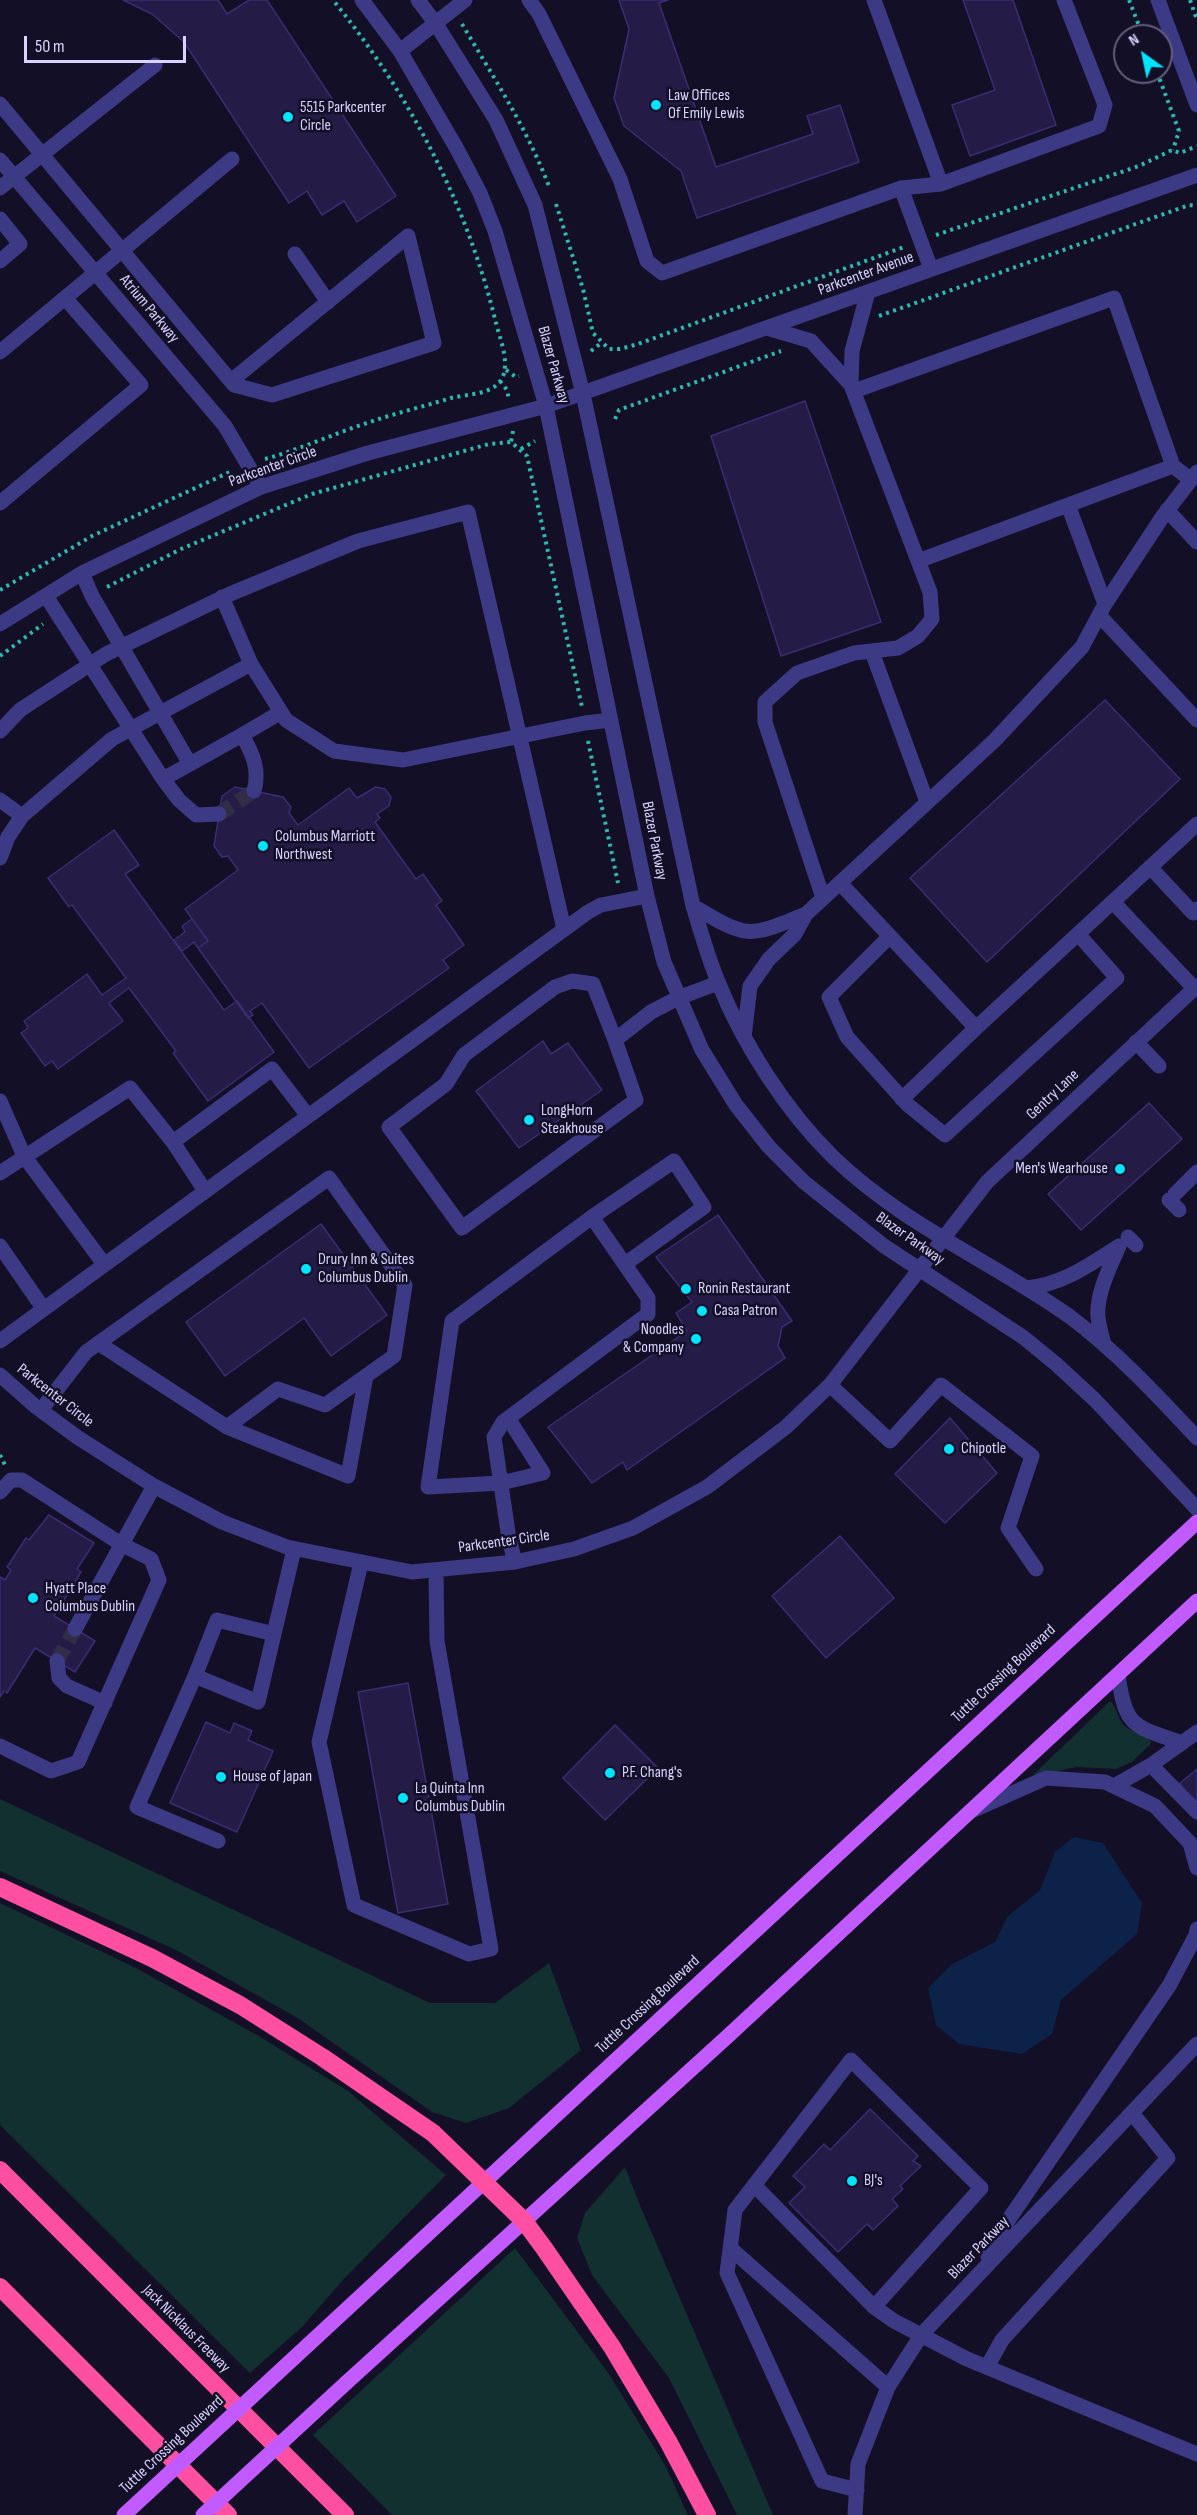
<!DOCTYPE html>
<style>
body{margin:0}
#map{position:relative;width:1197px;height:2515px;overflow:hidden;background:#130f26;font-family:"Sofia Sans Condensed",sans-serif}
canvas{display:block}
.north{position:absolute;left:1113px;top:24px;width:60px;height:60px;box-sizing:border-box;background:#130f26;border:2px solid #625e7d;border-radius:50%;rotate:327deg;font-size:16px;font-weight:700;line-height:24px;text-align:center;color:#d9d4ff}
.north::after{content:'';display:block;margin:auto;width:21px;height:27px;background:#00e5ff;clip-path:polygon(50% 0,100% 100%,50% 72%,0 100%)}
.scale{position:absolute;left:24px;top:36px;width:162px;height:27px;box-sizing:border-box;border:3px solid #d9d4ff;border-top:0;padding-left:8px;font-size:18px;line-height:21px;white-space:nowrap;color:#d9d4ff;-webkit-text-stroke:4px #130f26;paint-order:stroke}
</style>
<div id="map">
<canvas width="1197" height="2515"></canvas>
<div class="north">N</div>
<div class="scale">50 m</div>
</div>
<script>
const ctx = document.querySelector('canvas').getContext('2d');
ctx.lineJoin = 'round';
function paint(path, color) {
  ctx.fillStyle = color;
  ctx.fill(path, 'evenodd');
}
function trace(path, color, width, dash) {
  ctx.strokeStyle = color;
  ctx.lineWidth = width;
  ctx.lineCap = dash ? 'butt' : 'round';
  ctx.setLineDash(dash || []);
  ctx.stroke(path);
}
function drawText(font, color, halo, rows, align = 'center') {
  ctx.font = font + ' "Sofia Sans Condensed",sans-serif';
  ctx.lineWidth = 5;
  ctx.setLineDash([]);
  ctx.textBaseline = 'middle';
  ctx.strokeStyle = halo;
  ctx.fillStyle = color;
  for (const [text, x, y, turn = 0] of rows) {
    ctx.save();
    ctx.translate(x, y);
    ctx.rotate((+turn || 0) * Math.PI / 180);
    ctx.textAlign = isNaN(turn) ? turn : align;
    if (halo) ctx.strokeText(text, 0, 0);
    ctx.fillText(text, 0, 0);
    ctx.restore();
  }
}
const green = new Path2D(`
 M1110,1701C1116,1706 1117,1716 1122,1723C1130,1733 1142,1733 1151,1741L1150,1745L1132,1762L1116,1769L1077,1767L1037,1775L1034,1774Z
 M0,1799L430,2003H495L549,1963L581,2050L509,2108L466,2123L432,2112L296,2017L176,1950L0,1871Z
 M0,1903L136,1968L257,2035L348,2091L446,2175L342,2281L302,2327L250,2373L0,2125Z
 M625,2167L639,2203L773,2515H737L669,2378L592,2275L577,2238L585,2213Z
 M515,2248L609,2374L665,2465L688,2515H392L313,2435Z`);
const water = new Path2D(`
 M1074,1837L1103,1843L1142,1903L1137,1934L1061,2000L1052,2034L1022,2054L959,2044L936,2025L928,1988L952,1964L995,1942L1007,1917L1040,1890L1055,1852Z`);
const building = new Path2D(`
 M123,0H218L227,14L249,0H267L396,196L357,222L344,201L322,215L307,191L289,203L184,42L152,14Z
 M619,0H668L659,3L716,167L813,134L807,116L840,105L859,162L697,218L681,171L624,126L614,98L629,29Z
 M963,0H1013L1056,125L970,156L952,105L995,90Z
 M805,401L881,622L781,656L711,436Z
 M1105,700L1180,779L987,962L910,878Z
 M235,787L283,797L291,807L289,813L298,825L349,788L357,798L376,787L385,789L391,797L389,806L377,814L380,818L375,822L416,879L423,874L442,901L436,905L464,945L443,960L449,968L309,1068L262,1003L250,1011L253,1015L248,1018L198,948L208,941L185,909L238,870L228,856L222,857L214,846L222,796Z
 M114,830L139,865L125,874L224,1010L237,1001L274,1052L208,1101L173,1053L176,1051L129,988L109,1003L123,1021L58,1069L52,1061L45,1066L21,1033L28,1028L24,1021L87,974L102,995L126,978L72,905L69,907L48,878Z
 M192,919L208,941L198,948L194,942L182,951L174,940L185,932L182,926Z
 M543,1041L551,1054L568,1043L602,1090L519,1148L476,1091Z
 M1149,1103L1182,1139L1081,1230L1048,1194Z
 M718,1215L792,1321L782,1327L778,1346L785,1358L627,1470L623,1462L592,1483L548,1427L687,1331L676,1313L692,1302L656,1257Z
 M321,1224L387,1315L331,1356L304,1318L225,1376L186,1322Z
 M950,1418L997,1473L945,1523L895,1474Z
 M49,1515L94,1543L77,1569L81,1572L54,1616L95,1641L75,1672L35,1648L7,1693L4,1691L0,1697V1577L5,1580L11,1570L7,1567L26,1538L29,1540Z
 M840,1536L894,1598L826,1658L772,1596Z
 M408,1683L448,1904L398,1913L358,1692Z
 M206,1722L230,1733L234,1723L252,1731L248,1740L273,1751L237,1832L170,1803Z
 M615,1725L658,1768L605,1820L563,1778Z
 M1197,1769V1804L1179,1784Z
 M870,2109L918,2156L913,2161L921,2166L900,2186L903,2189L892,2199L898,2206L873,2230L867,2224L838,2252L789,2203L805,2187L793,2176L824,2144L830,2150Z`);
const minorTunnel = new Path2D(`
 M219,814L254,791
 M57,1661L75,1629`);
const path = new Path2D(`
 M1129,0L1143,36
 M1190,0L1197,20
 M462,24C494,78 528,130 550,189
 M1157,72L1179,131L1173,150
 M556,204L583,289L593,333L609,349H620L638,344L904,247
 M936,235L1139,166L1172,150L1180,153L1197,146
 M879,316L1189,205L1197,206
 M591,351L601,343
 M506,370L516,377L519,376
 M500,381L507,390L509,400
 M615,419L619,410L781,351
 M513,431L511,442L527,456L582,707
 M521,449L535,441
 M265,459C298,450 331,435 364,424C392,414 422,407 451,398C467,394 491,395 501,380C511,365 500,339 496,323C467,204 410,95 333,0
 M107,587L181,549L312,494L489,444L511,442
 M0,590L92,536L232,471
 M0,656L43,624
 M588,741L618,883
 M0,1455L5,1465`);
const minor = new Path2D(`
 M362,0L400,51L457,149L480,193L495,231L546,406L647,896L664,962L702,1050L736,1105L769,1147L804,1182L884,1246L1023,1337L1056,1364L1095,1400L1197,1509
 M418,0L436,24L496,120L535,205L583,394L693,906C701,932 708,958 719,984C743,1044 786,1111 833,1157C902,1224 991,1261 1069,1316C1116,1351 1157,1395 1197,1438
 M529,0L539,14L620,179L647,261L662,273L901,188L931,269
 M874,0L941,184
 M1158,0L1197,105
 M400,51L465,0
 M0,104L234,385L272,395L434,343L408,236L231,381
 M0,160L225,426L261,487
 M0,188L155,65
 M901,188L941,184L1099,126L1105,105L1064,0
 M0,219L20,244L0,261
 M295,254L328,302
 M767,328L811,341L851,385L930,592L932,619L918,636L898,648L854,653L797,673L765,702V722L823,898
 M0,352L232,159
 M851,385L852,351L868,292
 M854,391L1114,298L1173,466
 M0,503L141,385L65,298
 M1068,505L1173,466L1190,479
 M1167,510L1197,542
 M918,561L1068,505L1105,604
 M82,573L92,596L190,764L242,735C253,754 260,770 254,791
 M46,596L163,779L179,800L196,815L219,814
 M222,597L251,664
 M1099,615L1197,720
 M0,624L82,573L261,487L368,453L546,406L1197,175
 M872,652L927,802
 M0,731L20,710L106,654L230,594L358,541L468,512L564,929
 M242,735L281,712
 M163,779L190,764
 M0,800L22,816
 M0,858L8,837L22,816L112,739L251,664L286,720L334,751L403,760L585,723L611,720
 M1150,867L1193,913L1197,909
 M840,883L976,1028L1197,824
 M1113,902L1194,988
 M693,906C748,939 748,938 806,914L994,741L1082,647L1105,604L1163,516L1197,472
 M890,936L829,997L847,1037L908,1105L945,1135L1117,978L1078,934
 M744,1037L750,986L769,959L795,934L806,914
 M615,1040L593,984L572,981L555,987L464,1055L446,1084L389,1127L462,1228L636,1100L615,1040L651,1012L678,998L718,983
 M1136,1042L1159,1066
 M902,1099L976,1028
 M0,1101L24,1156L104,1264
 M173,1142L205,1191
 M0,1173L130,1088L173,1142L272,1069L308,1116
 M1175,1194L1197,1172
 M1169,1200L1179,1210
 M1128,1237L1136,1245
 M0,1246L43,1308
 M1026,1288C1062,1285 1089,1265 1119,1246
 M0,1341L588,912L601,905L647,896
 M98,1343L227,1427L348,1476L366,1376
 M1104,1345C1102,1336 1099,1327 1098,1317C1096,1294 1110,1267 1119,1246
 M0,1375L35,1406L77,1437L154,1486L222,1522L287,1547L412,1572L515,1562L574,1549L633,1528L707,1487L786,1427L830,1385L987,1182L1197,986
 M830,1385L890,1441L941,1385L1032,1456L1008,1528L1036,1569
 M41,1410L86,1352L329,1178L405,1285L394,1356L325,1405L278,1389L227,1427
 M508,1418L543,1473L501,1483L428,1487L452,1321L592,1217L674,1161L704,1207L625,1264
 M0,1492L11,1480H22L121,1544L151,1559L159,1580L78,1762L51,1771L0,1746
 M515,1562L509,1539L494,1437L503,1422L648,1314V1298L592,1217
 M361,1563L319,1742L354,1905L469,1954L491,1949L437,1641L436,1570
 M75,1629L154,1486
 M57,1661L59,1678L67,1686L105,1703
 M1118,1675C1126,1729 1134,1726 1182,1743
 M195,1676L217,1620L274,1634
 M1151,1765L1197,1812
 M1114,1786L1151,1765L1197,1732
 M974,1810L1046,1778L1105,1782L1155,1806L1190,1843L1197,1868
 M218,1841L137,1807L195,1676L258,1702L294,1549
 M754,2185L874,2307L981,2188L851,2060L735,2210L727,2273L822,2481L857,2490
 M730,2248L888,2387
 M988,2257L1009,2219L1169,1986L1196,1935L1197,1929
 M874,2307L894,2321L967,2359L1197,2454
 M987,2367L1002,2340L1168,2158L1132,2113
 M855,2515L858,2464L888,2387L922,2334L1197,2044`);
const major = new Path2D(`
 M309,2344L1197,1522
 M346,2383L728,2036L1197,1601`);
const highway = new Path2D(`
 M0,1887L152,1958L240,2005L322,2057L433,2133L524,2221L544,2248L612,2347L668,2441L707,2515
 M0,2170L345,2515
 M0,2287L228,2515`);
const majorBridge = new Path2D(`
 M124,2515L309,2344
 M203,2515L346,2383`);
const markers = [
 [656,105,6,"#00e5ff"],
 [288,117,6,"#00e5ff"],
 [263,846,6,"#00e5ff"],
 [529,1120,6,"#00e5ff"],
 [1120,1169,6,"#00e5ff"],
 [306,1269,6,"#00e5ff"],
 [686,1289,6,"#00e5ff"],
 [702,1311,6,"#00e5ff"],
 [696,1339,6,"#00e5ff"],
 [949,1449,6,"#00e5ff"],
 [33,1598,6,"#00e5ff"],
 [610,1773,6,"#00e5ff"],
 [221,1777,6,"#00e5ff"],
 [403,1798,6,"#00e5ff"],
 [852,2181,6,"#00e5ff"]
];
const poiNames = [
 ["Law Offices",668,96],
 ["Of Emily Lewis",668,114],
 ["5515 Parkcenter",300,108],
 ["Circle",300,126],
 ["Columbus Marriott",275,837],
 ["Northwest",275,855],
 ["LongHorn",541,1111],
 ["Steakhouse",541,1129],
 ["Men's Wearhouse",1108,1169,"right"],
 ["Drury Inn & Suites",318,1260],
 ["Columbus Dublin",318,1278],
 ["Ronin Restaurant",698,1289],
 ["Casa Patron",714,1311],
 ["Noodles",684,1330,"right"],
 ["& Company",684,1348,"right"],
 ["Chipotle",961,1449],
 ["Hyatt Place",45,1589],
 ["Columbus Dublin",45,1607],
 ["P.F. Chang's",622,1773],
 ["House of Japan",233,1777],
 ["La Quinta Inn",415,1789],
 ["Columbus Dublin",415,1807],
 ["BJ's",864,2181]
];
const streetNames = [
 ["Parkcenter Avenue",866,274,-20],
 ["Atrium Parkway",149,309,50],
 ["Blazer Parkway",553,365,74],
 ["Parkcenter Circle",273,467,-20],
 ["Blazer Parkway",654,841,79],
 ["Gentry Lane",1053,1095,-43],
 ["Blazer Parkway",910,1239,35],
 ["Parkcenter Circle",55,1396,38],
 ["Parkcenter Circle",504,1542,-8],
 ["Tuttle Crossing Boulevard",1004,1674,-43],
 ["Tuttle Crossing Boulevard",648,2005,-43],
 ["Blazer Parkway",979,2248,-46],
 ["Jack Nicklaus Freeway",186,2329,45],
 ["Tuttle Crossing Boulevard",172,2445,-43]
];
paint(green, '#12302f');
paint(water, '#0c2248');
paint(building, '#241b47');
trace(building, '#3b2d73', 1.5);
trace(minorTunnel, '#312d47', 15, [15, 8]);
trace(path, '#2fb8b0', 4, [3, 4.5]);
trace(minor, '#3d3a85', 15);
trace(major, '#c25bff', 15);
trace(highway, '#ff4fa3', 18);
trace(majorBridge, '#c25bff', 15);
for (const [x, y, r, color] of markers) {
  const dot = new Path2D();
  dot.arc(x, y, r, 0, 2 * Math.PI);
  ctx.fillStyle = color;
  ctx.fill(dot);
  trace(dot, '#130f26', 2);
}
drawText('16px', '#d9d4ff', '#130f26', poiNames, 'left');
drawText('16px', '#d9d4ff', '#130f26', streetNames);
</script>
